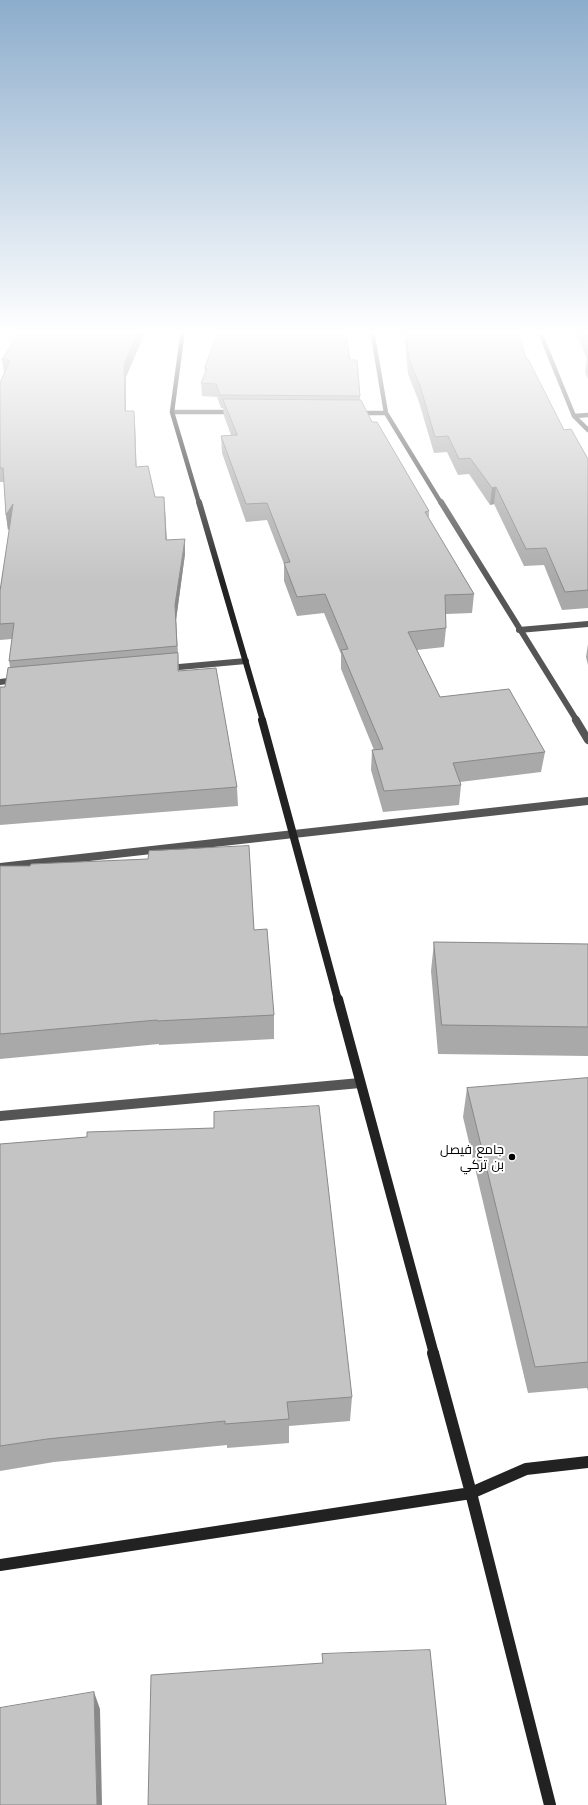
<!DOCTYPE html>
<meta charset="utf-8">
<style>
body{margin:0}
canvas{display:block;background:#fff}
</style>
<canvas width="588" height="1805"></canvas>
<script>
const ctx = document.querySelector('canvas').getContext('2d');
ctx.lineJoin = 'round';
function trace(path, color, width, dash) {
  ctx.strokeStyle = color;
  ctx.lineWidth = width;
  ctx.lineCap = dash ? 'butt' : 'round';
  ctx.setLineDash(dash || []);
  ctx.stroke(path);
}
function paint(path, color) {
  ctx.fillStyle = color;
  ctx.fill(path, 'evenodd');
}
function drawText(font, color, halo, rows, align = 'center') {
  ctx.font = font + ' "Work Sans",Cairo,sans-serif';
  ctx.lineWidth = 4;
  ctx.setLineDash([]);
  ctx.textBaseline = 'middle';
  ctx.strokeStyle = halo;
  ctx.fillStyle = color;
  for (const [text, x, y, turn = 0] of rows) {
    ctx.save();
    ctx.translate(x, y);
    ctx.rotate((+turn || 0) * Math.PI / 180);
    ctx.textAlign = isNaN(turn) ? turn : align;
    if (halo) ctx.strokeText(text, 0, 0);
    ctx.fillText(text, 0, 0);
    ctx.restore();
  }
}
const streetFar3 = new Path2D(`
 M372,330L386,413L441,503
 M539,330L574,416L588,430
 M172,412H235
 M356,413H386
 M574,416L588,415`);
const streetFar2 = new Path2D(`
 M441,502L577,721
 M519,630L588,624
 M168,668L246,661
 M0,682L15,680`);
const streetFar1 = new Path2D(`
 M576,720L588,740
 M0,867L588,801`);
const street = new Path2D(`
 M0,1116L360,1083`);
const secondaryFar4 = new Path2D(`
 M183,330L172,412L199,503`);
const secondaryFar3 = new Path2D(`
 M199,502L263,721`);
const secondaryFar2 = new Path2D(`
 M262,720L338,1000`);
const secondaryFar1 = new Path2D(`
 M338,999L434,1354`);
const secondary = new Path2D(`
 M433,1353L471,1493L550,1805
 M0,1565L471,1493L526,1469L588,1462`);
const wall = new Path2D(`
 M21,330H146L126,377V411L135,424L136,467L155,497L165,511L167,540L185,539V554L176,620L179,671L237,787L238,806L0,825V687H5L10,667L9,661L12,639L0,640V591L10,528L8,530L6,515L4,482H0V383L4,373L2,360Z
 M404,330H518L526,359L564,430L588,459V608L562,610L544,565L524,566L494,504L490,505L469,474L458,475L447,452L434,453L419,402L408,374Z
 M575,330H588V379L585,372L587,359Z
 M350,360L360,396V400L372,422L429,511V518L474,594L472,613L446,614V628L444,647L417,650L440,697L545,752L541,772L460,782L461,785L459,805L383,812L371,770L372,750H374L341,669V654L324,613L297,616L284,581V564L267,520L246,522L222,453L221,436L231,435L224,416L223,408H221L217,397L202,396L201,383L205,374V368Z
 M588,644V665L586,657Z
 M0,866L254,930L274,1015V1039L159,1045V1044L0,1059Z
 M434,942L588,944V1056L438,1054L431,971Z
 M588,1078V1391L587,1388L528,1393L463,1117L467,1088Z
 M0,1144L352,1397L350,1421L289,1426V1443L227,1448V1445L54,1462L0,1471Z`);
const shadedWall = new Path2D(`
 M139,330H146L126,377V425L125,411L124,364Z
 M134,411L135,424L137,481L136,467Z
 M496,487L494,504L490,505L492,488Z
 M164,497L165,511L167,555L166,540Z
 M13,504L16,519L8,530L6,515Z
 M185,539V554L176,620L178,662L175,605Z
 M94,1692L100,1709L102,1805H97Z`);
const building = new Path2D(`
 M21,330H139L124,364L125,411H134L136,467L148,466L155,497H164L166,540L185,539L175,605L177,646L9,661L14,623L0,624V591L13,504L6,515L3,468H0V383L10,360H2Z
 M219,330H345L350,360H357L360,396L220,395L216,384L201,383L207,368H205Z
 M406,330H518L526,359H528L564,430L571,429L588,459V590L565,592L546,548L526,549L496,487L492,488L470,458L459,459L448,436L435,437L420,386L409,359Z
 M584,330H588V339Z
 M223,399L361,400L372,422H377L429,511L425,512L474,594L445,595L446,628L408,632L440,697L509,689L545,752L453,763L461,785L384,791L372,750L383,749L341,650L348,649L325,594L297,597L284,563L290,562L267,503L246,504L221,436L237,435Z
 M178,653V671L216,668L237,787L0,806V687H5L8,668Z
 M249,846L254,930L267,929L274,1015L157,1021V1020L0,1034V866H30L31,864L148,859L149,851Z
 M434,942L588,944V1027L442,1025Z
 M588,1078V1362L535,1367L467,1088Z
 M319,1106L352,1397L287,1402L289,1419L225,1424V1421L47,1439L0,1446V1144L87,1137V1132L214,1128V1112Z
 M430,1650L446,1805H148L151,1675L323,1663L322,1654Z
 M94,1692L97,1805H0V1708Z`);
const markers = [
 [512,1157,4,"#000"]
];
const nearPoinames = [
 ["جامع فيصل",504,1150],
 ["بن تركي",504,1165]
];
trace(streetFar3, '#555', 4.5);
trace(streetFar2, '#555', 6);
trace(streetFar1, '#555', 8);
trace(street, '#555', 10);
trace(secondaryFar4, '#222', 4.5);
trace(secondaryFar3, '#222', 6);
trace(secondaryFar2, '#222', 8);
trace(secondaryFar1, '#222', 10);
trace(secondary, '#222', 12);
paint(wall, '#a9a9a9');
paint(shadedWall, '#898989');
paint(building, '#c4c4c4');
trace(building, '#898989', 1);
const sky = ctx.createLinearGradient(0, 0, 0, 583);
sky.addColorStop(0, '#8cadcc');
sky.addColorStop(0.57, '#fff');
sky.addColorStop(1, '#ffffff00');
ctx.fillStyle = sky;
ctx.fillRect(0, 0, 588, 583);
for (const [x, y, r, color] of markers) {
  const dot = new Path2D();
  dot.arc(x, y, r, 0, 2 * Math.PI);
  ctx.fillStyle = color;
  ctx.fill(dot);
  trace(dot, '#fff', 1.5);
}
drawText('13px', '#000', '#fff', nearPoinames, 'right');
</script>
